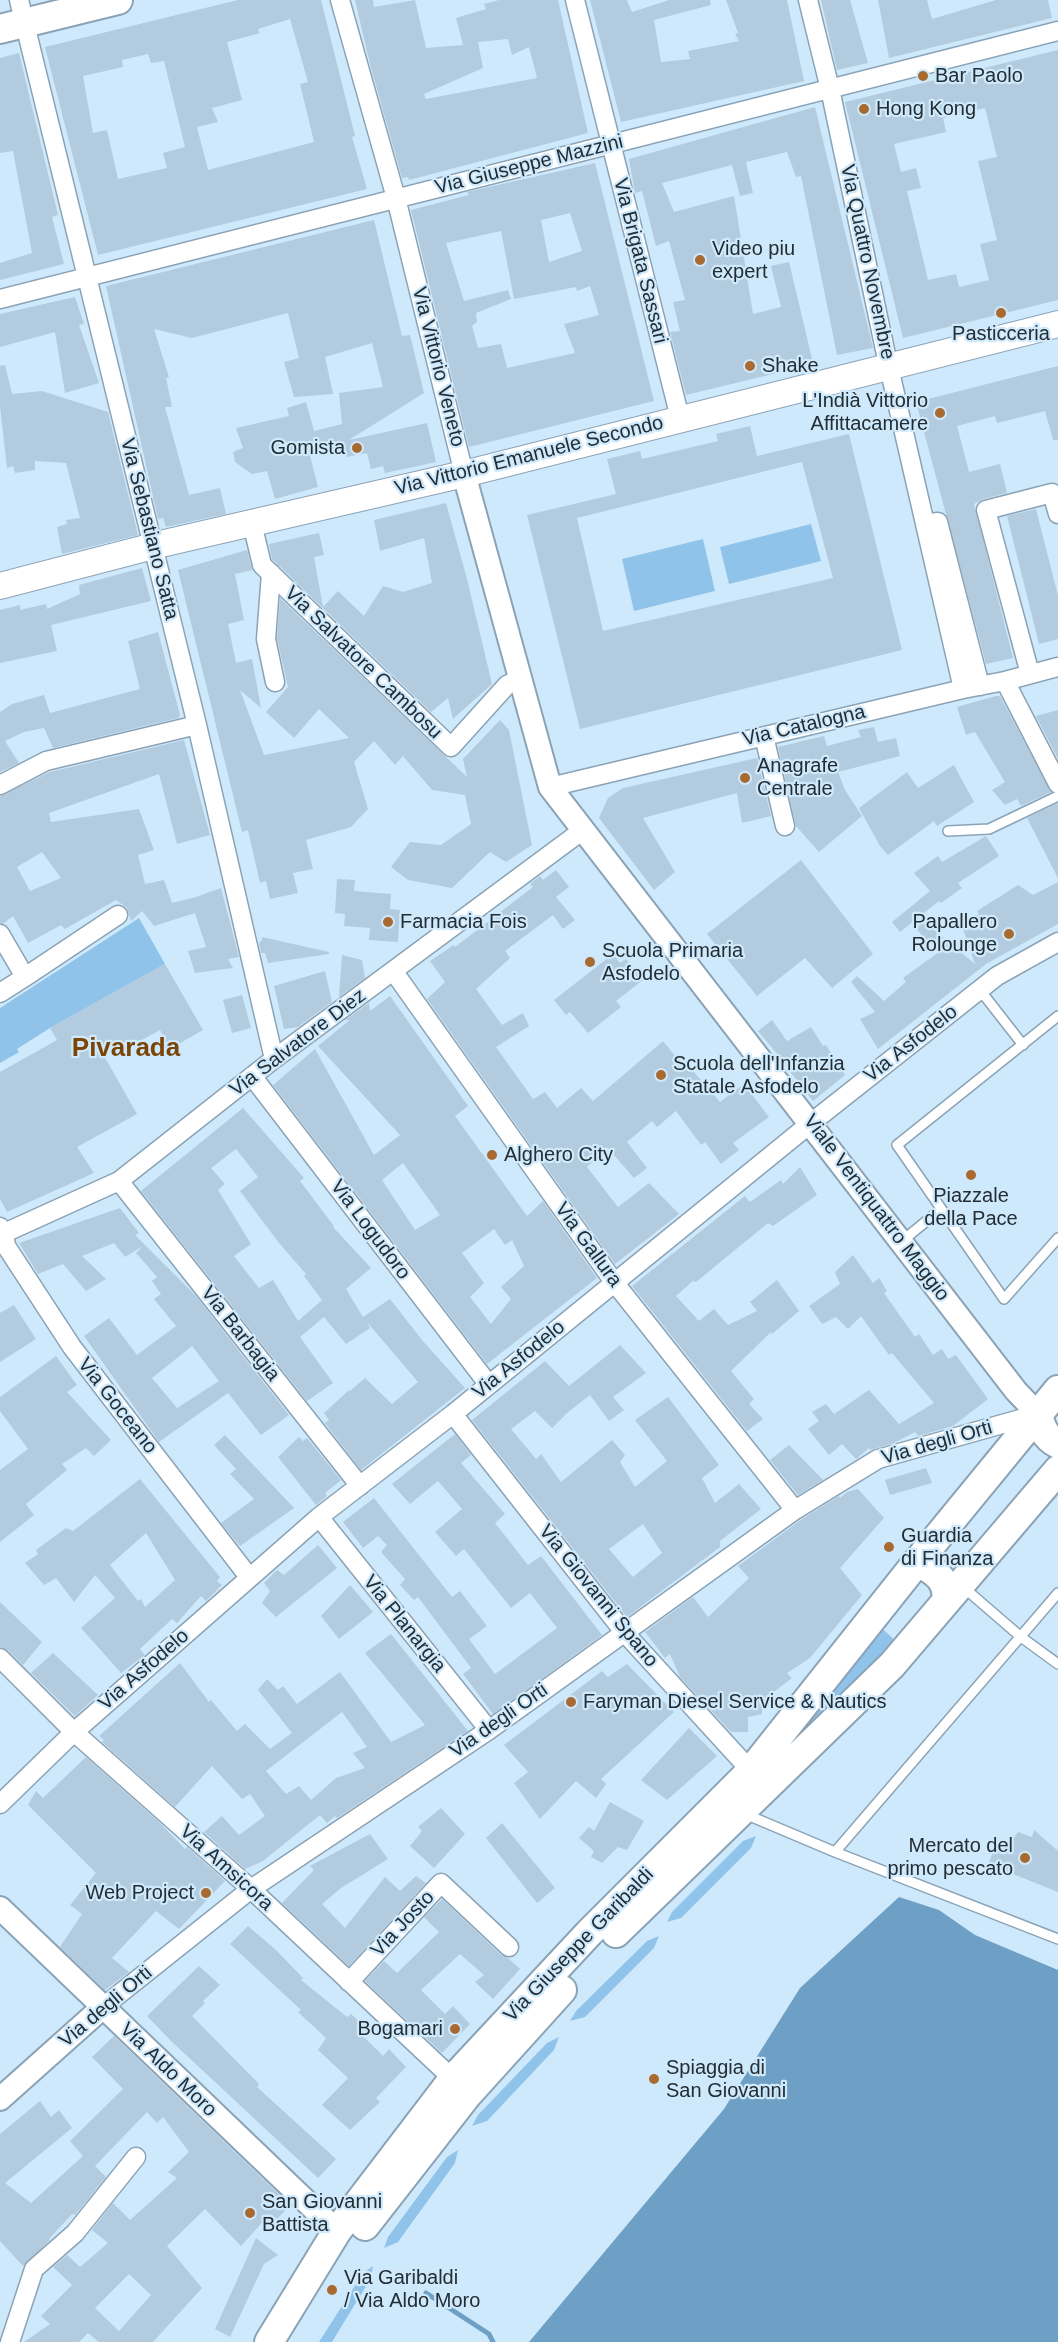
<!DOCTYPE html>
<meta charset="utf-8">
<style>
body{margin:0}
canvas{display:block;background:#cfe9fc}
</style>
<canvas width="1058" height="2342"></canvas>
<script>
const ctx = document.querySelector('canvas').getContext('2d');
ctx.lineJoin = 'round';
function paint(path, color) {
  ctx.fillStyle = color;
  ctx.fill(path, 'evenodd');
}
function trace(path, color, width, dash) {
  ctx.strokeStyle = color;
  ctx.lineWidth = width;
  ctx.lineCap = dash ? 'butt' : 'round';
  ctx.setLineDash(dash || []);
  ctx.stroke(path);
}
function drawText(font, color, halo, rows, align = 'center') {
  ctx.font = font + ' Arial,sans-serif';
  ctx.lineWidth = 4.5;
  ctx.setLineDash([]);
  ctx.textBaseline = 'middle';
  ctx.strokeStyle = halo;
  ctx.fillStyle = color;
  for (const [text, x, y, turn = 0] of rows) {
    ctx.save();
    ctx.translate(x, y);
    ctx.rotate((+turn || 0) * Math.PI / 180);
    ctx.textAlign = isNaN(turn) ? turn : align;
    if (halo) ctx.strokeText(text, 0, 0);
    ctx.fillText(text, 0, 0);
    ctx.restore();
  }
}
const green = new Path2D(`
 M811,524L821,561L729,584L720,547Z
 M703,539L715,591L634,611L622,559Z
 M139,918L165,964L50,1028L17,1049L19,1052L0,1063V1008Z
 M877,1624L897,1642L790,1748L784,1745Z
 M756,1836L751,1848L681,1918L667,1922L672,1912L743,1841Z
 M659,1936L654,1948L585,2017L570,2021L576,2011L647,1941Z
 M559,2037L554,2050L487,2121L472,2126L478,2115L547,2043Z
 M458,2150L455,2163L398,2242L384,2248L388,2237L447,2157Z
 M373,2266L371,2278L332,2342H319L363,2273Z`);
const water = new Path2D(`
 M899,1897L939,1910L975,1935L1058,1970V2342H529L724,2109L800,1988Z`);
const stream = new Path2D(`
 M426,2293L489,2334L493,2342`);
const building = new Path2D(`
 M238,0H321L355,136L352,137L367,189L98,255L45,47ZM290,19L308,82L300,84L314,142L208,170L197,127L218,122L212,108L242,100L227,42L260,33L258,29ZM148,54L151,63L164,61L185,147L163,153L167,168L118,179L107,130L93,133L83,76L123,67L122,60Z
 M355,0H373L374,7L415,0L426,48L463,45L456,18L486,9L484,4L499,0H558L588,133L409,180L408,177L402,178L370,64ZM508,39L512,55L529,47L537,78L426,99L424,94L483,68L478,42Z
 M590,0H627L632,12L669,0H710L711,5L654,20L661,62L690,59L688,51L739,41L735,34L738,33L726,0H787L804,81L621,122Z
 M821,0H850L868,63L837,70Z
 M878,0H927L932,19L996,0H1048L1052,18L889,58Z
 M1058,50V300L903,338L845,102ZM985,108L997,157L978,161L997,240L980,244L989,280L959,287L956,274L928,280L907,191L921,188L916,168L901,172L894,144L946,132L943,118Z
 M19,53L58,215L52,217L64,264L0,280V263L32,253L13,151L0,153V58Z
 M815,107L873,348L837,355L801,176L796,177L787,152L746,162L753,193L740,196L732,165L662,183L674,212L734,196L753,314L781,307L771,266L789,262L812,359L797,362L798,368L686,395L670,332L680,331L673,302L685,300L669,241L656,246L642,191L635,193L629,159Z
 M595,163L654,401L469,447L411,210L469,195L467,192ZM570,213L582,251L549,262L541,220ZM501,231L514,299L576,287L577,291L590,286L599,315L564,324L575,353L507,368L501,344L478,348L472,326L477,322L476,313L511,299L508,290L464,301L446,243Z
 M374,220L402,336L410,335L424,393L349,440L427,423L436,462L385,473L383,466L371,469L367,453L346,457L343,443L336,448L310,456L318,487L275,499L267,471L252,474L235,462L233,452L243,448L236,428L289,416L287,408L306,402L314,431L342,424L339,393L383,387L372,343L325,357L333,394L294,397L284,362L299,358L288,313L192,338L154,329L169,377L166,378L172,407H165L189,495L220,488L226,514L166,527L163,518L158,519L106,286Z
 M75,297L84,324L79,325L99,383L65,393L55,332L0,347V314Z
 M5,365L12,394L42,391L108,412L138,535L62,554L57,527L67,524L66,520L80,518L66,463L35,461V470L15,473L13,466L7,468L0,406V366Z
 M1058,366V440H1053L1045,411L997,423L995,416L957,426L969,472L1000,464L1007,493L983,499L974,504L1013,658L986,664L916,402Z
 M750,426L757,456L849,434L902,650L580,729L527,515L616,494L607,459L640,451L642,459L718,441L716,434ZM802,462L833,578L603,631L577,518Z
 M446,503L467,579L492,684L453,719L448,698L431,712L272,559L269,544L319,533L324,555L314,557L323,607L338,591L364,616L383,586L403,592L432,583L424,538L380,551L374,520Z
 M1036,509L1058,596V639L1039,644L1007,516Z
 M247,550L252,570L235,574L244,620L228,624L236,663L252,659L261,708L240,690L264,755L349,738L319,709L294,738L266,712L288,687L277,638L280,598L467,777L463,759L500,720L509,730L532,845L506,862L490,852L452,888L408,880L391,867L410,842L441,845L471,824L465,795L432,790L403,756L395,765L374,741L354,762L368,809L351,827L306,840L313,869L293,873L298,893L270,899L266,881L260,883L248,830L242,832L178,570Z
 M142,568L151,601L51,625L57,651L0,663V610L20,605V610L46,604L47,609L80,594L79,585Z
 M158,632L180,715L178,718L53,748L44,728L24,732L5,741L19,763L0,772V712L12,704L44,695L50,713L140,689L128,641Z
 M996,696H1000L1051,792L1021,806L1017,799L1005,805L992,790L1005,782L975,732L966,735L957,707Z
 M1058,710V759L1036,716Z
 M874,727L878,742L896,738L900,756L838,772L845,790L862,816L819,852L796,826L778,747L824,736L827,746L861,737L858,730Z
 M184,740L210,835L177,844L159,774L49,813L51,822L139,809L154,850L138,855L145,884L164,880L172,903L196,897L221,888L239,957L228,959L233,968L195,973L188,951L206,947L195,913L154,926L142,911L131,921L127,908L116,900L65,929L61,925L28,943L13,916L3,924L0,923V796L50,772ZM42,852L61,878L30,891L17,867Z
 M757,758L771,816L742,823L737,793L643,818L675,872L654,890L599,818L608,798L623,788Z
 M954,765L974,802L937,826L934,821L888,855L880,846L859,808L907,772L918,788Z
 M1058,803V878L1027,818Z
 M986,836L999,856L958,883L962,888L941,903L939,901L900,932L892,922L930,891L914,873L938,856L942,862Z
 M801,860L873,954L832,988L805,958L757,996L707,934Z
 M556,870L569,887L556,897L575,920L563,929L553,915L505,951L510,958L476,989L502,1025L523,1013L529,1026L496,1047L533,1099L545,1092L557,1108L581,1088L593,1101L663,1041L676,1057L679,1055L720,1102L744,1084L769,1117L733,1143L739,1150L721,1164L705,1142L701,1145L676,1111L657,1127L652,1121L627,1142L647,1168L634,1178L607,1147L587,1167L618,1207L649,1183L679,1214L615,1264L427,999L445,982L430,961L454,945L455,947L533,887L530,884L540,876L543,880Z
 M337,879L355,880L354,891L391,894L390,909L400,910L398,942L369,940L370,928L344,926L345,914L335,913Z
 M1058,882V924L986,964L878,1049L860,1019L875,1012L851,982L857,976L884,1001L906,982L903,978L939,952L916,929L923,921L975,964L961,923L979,914L977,911L1018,885L1033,895Z
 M262,937L329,952V954L268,963L265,953H261L259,943L262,940Z
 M613,954L620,963L626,959L643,980L616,1001L621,1007L588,1033L570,1012L566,1015L554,1000Z
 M342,955L362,960L365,978L339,997Z
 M165,964L203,1030L170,1049L160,1030L133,1045L130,1040L103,1054L137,1114L77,1147L94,1173L7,1212L0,1199V1072L57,1040L50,1028Z
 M325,971L332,1002L298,1027L284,1029L274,986Z
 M242,995L251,1028L232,1033L223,1000Z
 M390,996L468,1106L455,1116L527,1216L543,1201L597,1278L487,1364L273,1085L315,1049L374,1155L400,1135L318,1046L350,1020H345L369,1003L370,1011ZM403,1163L440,1215L415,1230L382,1180ZM494,1229L505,1245L512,1240L524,1266L501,1287L511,1299L491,1324L470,1297L484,1283L462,1253Z
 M772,1020L787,1041L811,1027L823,1046L826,1045L845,1075L813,1101L788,1069L789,1068L758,1031Z
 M243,1108L304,1178L300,1181L334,1226L333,1227L371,1268L346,1289L363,1317L390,1299L422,1340L465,1388L361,1470L325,1423L329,1420L324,1413L349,1390L350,1391L365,1378L392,1404L418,1382L367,1322L370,1328L346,1344L324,1317L300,1337L333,1383L307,1401L141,1191ZM236,1149L258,1177L240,1191L279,1243L306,1274L304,1276L322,1300L298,1321L273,1280L259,1288L234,1256L251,1244L218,1190L225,1184L211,1168Z
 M800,1167L817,1195L773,1226L768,1223L696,1282L693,1281L676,1296L699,1321L714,1309L728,1325L757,1311L750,1302L777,1280L799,1311L772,1334L771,1332L731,1371L754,1399L749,1404L763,1419L747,1431L632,1286L745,1196L750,1202L781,1180L783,1184Z
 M120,1208L139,1233L135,1235L196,1296L289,1415L261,1435L228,1393L159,1442L84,1336L109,1318L137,1355L176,1326L154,1299L161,1294L152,1281L157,1277L136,1253L143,1246L125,1257L114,1243L82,1256L106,1279L86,1291L63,1264L38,1274L19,1243ZM192,1346L219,1381L177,1408L152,1378Z
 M853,1255L873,1283L879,1278L887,1291L884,1293L915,1337L919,1334L933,1355L942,1349L948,1359L956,1355L988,1399L953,1426L918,1436L915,1432L894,1443L870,1450L869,1448L856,1459L842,1444L829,1455L808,1429L819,1421L812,1412L826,1404L834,1414L869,1390L899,1424L934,1403L892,1353L889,1355L861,1316L848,1329L836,1317L822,1324L809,1306L840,1284L835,1272Z
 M14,1305L36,1339L0,1362V1313Z
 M620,1345L646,1373L613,1397L624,1410L609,1421L590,1395L567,1413L552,1428L535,1411L511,1429L536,1459L541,1454L561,1482L612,1440L625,1455L620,1462L635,1487L667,1461L635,1420L668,1397L719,1465L702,1478L715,1503L739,1484L761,1509L720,1541V1547L627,1617L472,1420L545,1361L569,1386ZM643,1524L662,1553L633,1577L609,1549Z
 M56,1356L77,1385L67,1392L111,1440L94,1456L86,1448L62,1464L67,1470L26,1504L34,1515L0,1542V1470L28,1449L0,1411V1397Z
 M455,1434L471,1455L461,1463L505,1514L495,1523L528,1565L541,1556L602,1635L493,1714L463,1674L471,1668L418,1597L414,1600L400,1585L405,1579L381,1552L387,1545L378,1536L363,1548L343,1522L374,1498L452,1597L460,1591L487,1626L469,1639L495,1674L557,1628L530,1593L511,1608L464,1549L456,1556L435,1532L462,1509L438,1481L410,1504L392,1484Z
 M225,1435L294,1508L240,1546L221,1523L254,1499L230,1474L236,1469L214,1445Z
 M299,1437L303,1441L307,1438L341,1480L325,1493L327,1496L316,1505L278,1457Z
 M789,1445L823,1480L798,1495L770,1460Z
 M926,1468L932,1483L890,1495L885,1480Z
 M140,1479L220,1577L217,1581L222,1585L206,1601L201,1596L177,1623L172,1619L140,1649L145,1655L121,1673L81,1628L115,1598L95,1575L74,1602L56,1578L44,1585L25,1563L38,1554L36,1550L66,1528L73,1531ZM146,1533L175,1580L145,1607L141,1599L138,1601L110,1565Z
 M858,1489L884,1518L840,1568L862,1595L810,1658L787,1673L792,1678L762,1701V1714L748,1717V1732H731L680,1677L670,1654L665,1658L645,1632L693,1597L708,1617L749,1578L738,1566L802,1519L839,1496L840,1498L847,1492Z
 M318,1545L337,1568L276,1617L262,1603L270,1591L264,1583L277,1570L284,1575Z
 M350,1585L373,1612L339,1639L321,1616Z
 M0,1602L42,1642L23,1665L8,1650L0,1647Z
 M391,1634L468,1731L337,1818L335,1816L327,1823L320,1815L263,1861L245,1869L204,1832L222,1816L239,1835L265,1816L250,1794L242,1799L212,1766L175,1807L102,1742L104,1740L99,1736L180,1663L209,1702L211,1700L237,1731L245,1724L270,1749L292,1733L258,1690L267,1679L278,1690L283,1686L297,1704L340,1672L391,1742L425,1725L365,1653ZM342,1712L367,1747L353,1753L365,1768L336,1778L311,1800L299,1786L286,1794L266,1771Z
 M53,1653L98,1695L75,1716L31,1673Z
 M627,1664L674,1712L601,1779L606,1784L596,1798L576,1781L540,1819L514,1783L528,1772L504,1745L602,1671L608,1677Z
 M689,1728L717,1756L667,1800L641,1780Z
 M86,1757L160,1823L185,1849L187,1847L225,1881L179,1929L156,1911L112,1958L129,1972L105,1990L60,1947L82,1914L70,1905L96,1873L28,1805L36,1791L43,1798Z
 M610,1802L644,1821L627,1850L618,1847L602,1863L591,1857L594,1851L579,1838L589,1827L594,1831Z
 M441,1808L465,1834L434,1868L410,1846L422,1831L418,1827Z
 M502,1823L555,1888L537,1903L486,1838Z
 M1034,1830L1058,1851V1892L988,1864L998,1841L1009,1845L1018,1832L1032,1837Z
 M370,1834L388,1859L341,1888L322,1904L345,1928L385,1877L400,1891L416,1876L426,1883L349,1966L282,1903L314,1870L310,1866Z
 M442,1899L501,1955L508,1958L520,1969L493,1999L475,1982L484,1975L460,1954L421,1990L445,2014L453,2006L470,2024L442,2053L365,1981L384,1961L397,1973L439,1932L424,1917Z
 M248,1926L276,1950L303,1978L301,1980L347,2017L351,2014L368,2029L362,2035L383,2056L389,2049L406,2067L376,2098L380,2102L350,2130L322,2105L348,2078L318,2050L326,2038L298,2012L301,2010L230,1944Z
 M199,1966L220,1985L203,2001L205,2003L192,2016L259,2084L257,2087L336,2159L318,2178L171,2041L147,2016Z
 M114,2036L290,2205L277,2219L270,2214L241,2246L205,2209L167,2246L202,2288L153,2342H99L88,2333L79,2342H24L50,2324L41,2316L72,2285L53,2267L67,2255L80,2267L108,2243L92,2230L113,2203L130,2220L177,2178L168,2172L189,2152L163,2117L157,2123L147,2112L95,2166L106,2177L75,2215L72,2214L49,2239L50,2240L23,2266L0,2241V2134L40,2101L51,2117L59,2110L72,2128L5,2183L31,2203L83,2156L70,2141L123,2089L92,2057ZM129,2274L151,2295L119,2331L95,2308Z
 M256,2238L278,2255L264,2264L230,2337L215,2329Z`);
const service = new Path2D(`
 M948,831L989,829L1058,796
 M980,990L1023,1045
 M1058,1016L897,1145L1004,1299L1058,1238
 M901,1242L941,1209
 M962,1586L1021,1637L1058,1664
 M745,1814L835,1852L1058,1939
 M835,1852L1058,1593`);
const minor = new Path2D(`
 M19,0L197,725L274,1059
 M340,0L396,198L464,474
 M575,0L680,418
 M808,0L830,89L885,350L963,689
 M0,299L1058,31
 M252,523L262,565L451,747L507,685L520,679
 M925,524L938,522L980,686
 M271,573L266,639L275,682
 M1030,674L986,510L1052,493L1058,514
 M1005,681L1058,784
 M764,736L785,826
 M0,785L46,761L197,725
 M550,787L963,689L1005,681L1058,667
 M0,934L25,977L0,993
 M394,972L614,1282L795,1510
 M25,977L118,915
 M252,1076L489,1385
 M119,1181L360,1486
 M0,1227L4,1233L6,1246L72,1347L249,1577
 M0,1235L119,1181L274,1059L583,830
 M453,1414L624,1632L751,1771
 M319,1517L489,1730
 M0,1658L74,1732L251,1889L453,2079
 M0,1804L74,1732L319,1517L453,1414L811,1123L997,976L1058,942
 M349,1982L441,1883L509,1947
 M103,2007L251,1889L489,1730L795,1510L878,1459L1038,1414
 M10,2342L34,2269L75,2233L136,2157`);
const tertiary = new Path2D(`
 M464,474L550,787L1016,1391L1038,1414
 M0,1908L337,2231
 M0,2099L103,2007`);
const secondary = new Path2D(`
 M0,586L165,543L464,474L1058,324`);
const primary = new Path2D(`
 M0,29L118,0
 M1038,1414C1041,1428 1045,1437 1058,1444
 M913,1567L920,1563C936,1572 949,1581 946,1601
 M616,1933L892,1665L1058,1470
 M365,2226L468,2094L562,1990
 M269,2342L337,2231L453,2079L589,1933L751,1771L913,1567L1058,1390`);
const markers = [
 [923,76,6,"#a86a30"],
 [864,109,6,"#a86a30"],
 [700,260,6,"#a86a30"],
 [1001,313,6,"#a86a30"],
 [750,366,6,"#a86a30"],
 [940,413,6,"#a86a30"],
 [357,448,6,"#a86a30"],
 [745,778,6,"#a86a30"],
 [388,922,6,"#a86a30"],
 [1009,934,6,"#a86a30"],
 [590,962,6,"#a86a30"],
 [661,1075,6,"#a86a30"],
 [492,1155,6,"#a86a30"],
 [971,1175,6,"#a86a30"],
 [889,1547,6,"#a86a30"],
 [571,1702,6,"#a86a30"],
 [1025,1858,6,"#a86a30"],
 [206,1893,6,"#a86a30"],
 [455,2029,6,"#a86a30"],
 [654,2079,6,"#a86a30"],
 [250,2213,6,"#a86a30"],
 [332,2290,6,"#a86a30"]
];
const poiNames = [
 ["Bar Paolo",935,76],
 ["Hong Kong",876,109],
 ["Video piu",712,249],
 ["expert",712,272],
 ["Pasticceria",1001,334,"center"],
 ["Shake",762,366],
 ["L'Indià Vittorio",928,401,"right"],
 ["Affittacamere",928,424,"right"],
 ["Gomista",345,448,"right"],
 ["Anagrafe",757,766],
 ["Centrale",757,789],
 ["Farmacia Fois",400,922],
 ["Papallero",997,922,"right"],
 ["Rolounge",997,945,"right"],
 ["Scuola Primaria",602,951],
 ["Asfodelo",602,974],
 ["Scuola dell'Infanzia",673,1064],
 ["Statale Asfodelo",673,1087],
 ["Alghero City",504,1155],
 ["Piazzale",971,1196,"center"],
 ["della Pace",971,1219,"center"],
 ["Guardia",901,1536],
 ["di Finanza",901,1559],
 ["Faryman Diesel Service & Nautics",583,1702],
 ["Mercato del",1013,1846,"right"],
 ["primo pescato",1013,1869,"right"],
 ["Web Project",194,1893,"right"],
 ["Bogamari",443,2029,"right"],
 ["Spiaggia di",666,2068],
 ["San Giovanni",666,2091],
 ["San Giovanni",262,2202],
 ["Battista",262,2225],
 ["Via Garibaldi",344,2278],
 ["/ Via Aldo Moro",344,2301]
];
const streetNames = [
 ["Via Giuseppe Mazzini",529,165,-14],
 ["Via Brigata Sassari",640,261,76],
 ["Via Quattro Novembre",867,262,78],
 ["Via Vittorio Veneto",438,367,76],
 ["Via Vittorio Emanuele Secondo",529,456,-14],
 ["Via Sebastiano Satta",149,529,76],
 ["Via Salvatore Cambosu",363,663,44],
 ["Via Catalogna",804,726,-13],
 ["Via Salvatore Diez",298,1043,-37],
 ["Via Asfodelo",911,1044,-38],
 ["Viale Ventiquattro Maggio",876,1208,53],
 ["Via Logudoro",370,1230,53],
 ["Via Gallura",588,1245,54],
 ["Via Barbagia",240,1334,52],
 ["Via Asfodelo",519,1360,-39],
 ["Via Goceano",117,1406,52],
 ["Via degli Orti",937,1443,-16],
 ["Via Giovanni Spano",598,1596,51],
 ["Via Planargia",404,1624,51],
 ["Via Asfodelo",144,1670,-41],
 ["Via degli Orti",499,1721,-35],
 ["Via Amsicora",226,1868,42],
 ["Via Josto",403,1924,-47],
 ["Via Giuseppe Garibaldi",579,1945,-46],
 ["Via degli Orti",106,2007,-40],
 ["Via Aldo Moro",168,2070,44]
];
const districtNames = [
 ["Pivarada",126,1049]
];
paint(green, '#90c3e9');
paint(water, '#6da0c4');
trace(stream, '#6da0c4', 5);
paint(building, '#b2cbde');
trace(service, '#8ba3b6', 12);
trace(minor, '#8ba3b6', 21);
trace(tertiary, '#8ba3b6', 26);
trace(secondary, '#8ba3b6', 28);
trace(primary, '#8ba3b6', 32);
trace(service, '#fff', 9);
trace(minor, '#fff', 18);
trace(tertiary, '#fff', 22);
trace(secondary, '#fff', 26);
trace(primary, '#fff', 28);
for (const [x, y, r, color] of markers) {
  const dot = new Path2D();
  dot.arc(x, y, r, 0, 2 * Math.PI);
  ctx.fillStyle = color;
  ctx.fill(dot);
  trace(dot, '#cfe9fc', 2);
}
drawText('20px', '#232d34', '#cfe9fc', poiNames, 'left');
drawText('20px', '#232d34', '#cfe9fc', streetNames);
drawText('bold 26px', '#7b4507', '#cfe9fc', districtNames);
</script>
